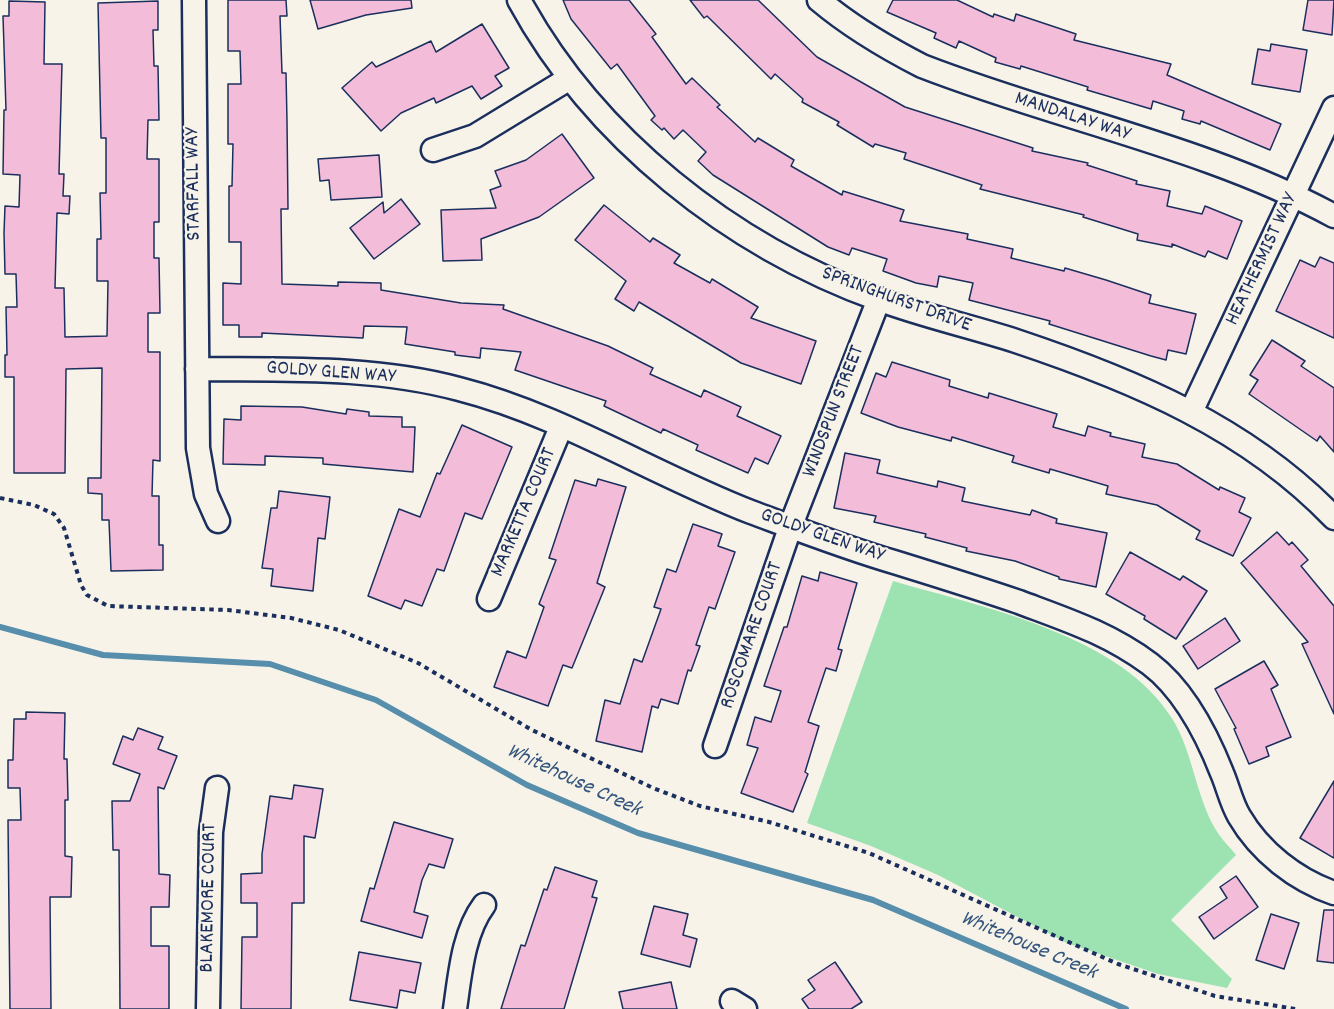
<!DOCTYPE html>
<style>
body{margin:0}
canvas{display:block;background:#f7f3e8}
</style>
<canvas width="1334" height="1009"></canvas>
<script>
const ctx = document.querySelector('canvas').getContext('2d');
ctx.lineJoin = 'round';
function paint(path, color) {
  ctx.fillStyle = color;
  ctx.fill(path, 'evenodd');
}
function trace(path, color, width, dash) {
  ctx.strokeStyle = color;
  ctx.lineWidth = width;
  ctx.lineCap = dash ? 'butt' : 'round';
  ctx.setLineDash(dash || []);
  ctx.stroke(path);
}
function drawText(font, color, halo, rows, align = 'center') {
  ctx.font = font + ' Dekko,sans-serif';
  ctx.lineWidth = 4.5;
  ctx.setLineDash([]);
  ctx.textBaseline = 'middle';
  ctx.strokeStyle = halo;
  ctx.fillStyle = color;
  for (const [text, x, y, turn = 0] of rows) {
    ctx.save();
    ctx.translate(x, y);
    ctx.rotate((+turn || 0) * Math.PI / 180);
    ctx.textAlign = isNaN(turn) ? turn : align;
    if (halo) ctx.strokeText(text, 0, 0);
    ctx.fillText(text, 0, 0);
    ctx.restore();
  }
}
const green = new Path2D(`
 M893,581C982,607 1122,635 1173,720C1193,753 1196,797 1216,830C1221,839 1230,847 1236,855L1171,920L1232,979L1227,988L1158,974L1067,943L938,875L871,846L807,823Z`);
const stream = new Path2D(`
 M0,627L103,655L270,664L376,700L527,785L638,833L873,900L1126,1009`);
const building = new Path2D(`
 M228,0H286L287,16H280L282,73H286L287,121L288,209H281L282,284L338,286V282L381,283V290L461,303L504,305L503,309L608,346L653,368L650,374L701,397L704,390L741,407L737,416L781,436L768,464L755,458L748,473L696,450L698,445L663,429L661,433L604,406L606,401L515,370L521,352L481,348L480,358L455,355V352L405,344L407,327L364,326L363,338L262,333V337H239V325H223V283L241,284V242H229V186H232L233,144H228V84H241L240,51H228Z
 M310,0H411L412,8L366,15L318,29Z
 M563,0H629L656,34L652,37L686,84L692,78L720,105L717,107L755,142L758,138L794,160L791,166L842,195L843,191L904,210L900,221L968,234L967,239L1013,249L1011,258L1064,271L1065,268L1106,280L1151,295L1149,303L1196,314L1186,354L1168,350L1166,360L1151,356L1049,324L1050,321L969,300L973,283L939,276L937,287L916,283L883,271L887,259L852,248L849,255L828,247L713,175L698,161L706,152L683,130L674,139L664,128L662,130L651,120L655,116L617,64L611,69L571,19Z
 M690,0H758L817,57L905,107L1033,148L1032,151L1088,163L1087,165L1137,181L1136,184L1170,191L1167,206L1202,214L1205,206L1242,221L1227,259L1208,251L1205,257L1172,244V247L1137,240L1138,234L1083,217L1084,215L980,189L982,185L904,159L906,153L875,144L873,147L837,125L839,122L802,102L803,99L775,74L771,79L707,16L704,18Z
 M893,0H957L993,17L994,14L1014,21L1016,14L1076,34L1074,40L1171,64L1167,75L1281,124L1270,150L1201,121L1200,124L1182,119L1184,111L1153,101L1151,109L1087,90L1088,87L1021,66L1020,69L995,62L996,58L959,41L956,48L934,38L936,33L887,12Z
 M1308,0H1334L1332,35L1303,30Z
 M9,1L45,2L44,64H62L59,174H64L63,196H70L69,214L57,213L55,288H64L65,337L107,336L108,281H97V239H101L100,193H106V138H101L98,3L158,1V30H153L154,66H158L159,120H148L147,159H159V222H154V258H159L160,313H148V352H160V461L153,460L152,496H159V545H163V570L111,571L109,520H102V494L88,493V478H101L102,368L66,369L65,473H14V377H5V355H7L6,307H17L16,274H5L4,233L5,206L19,207L20,175L3,174L4,110H6L3,16H9Z
 M482,24L509,68L495,76L502,86L481,99L472,86L436,103L434,98L401,113L381,131L342,88L372,62L376,67L431,41L436,52Z
 M1271,44L1307,50L1300,92L1252,84L1258,49L1270,51Z
 M562,134L594,178L539,217L481,239L482,260L443,261L441,210L496,208L490,190L501,186L495,171L526,160Z
 M379,155L382,197L331,200L329,180L320,181L318,159Z
 M401,199L420,224L374,259L350,228L383,202L384,213Z
 M604,205L650,242L653,238L680,255L674,263L710,283L712,279L758,307L751,318L816,341L801,384L741,363L639,302L634,311L615,299L626,281L575,240Z
 M1320,257L1334,263V338L1276,311L1300,260L1315,267Z
 M1272,340L1305,361L1301,366L1334,388V452L1320,436L1317,441L1249,394L1258,380L1250,375Z
 M892,362L950,380L949,386L988,398L989,393L1057,414L1053,427L1085,436L1088,426L1111,433L1110,436L1145,444L1142,457L1177,464L1219,490L1220,487L1245,498L1239,512L1251,518L1233,556L1196,539L1200,531L1157,505L1106,494L1108,486L1050,469L1049,473L1012,462L1014,456L952,437L951,441L898,427L861,413L876,373L886,377Z
 M241,406L302,407L346,414L347,409L369,412V416L402,417V427H415L413,472L323,464V458L265,456V465L223,464L224,419L241,420Z
 M462,425L512,447L482,519L465,513L444,571L437,569L422,606L405,600L401,609L368,596L399,509L420,517L437,473L440,474Z
 M845,453L880,460L877,473L937,487L938,481L965,488L962,501L1030,515L1032,510L1057,519L1056,523L1107,533L1096,587L1059,579V577L1015,561L966,551L967,548L925,537L926,534L874,522L876,516L834,508Z
 M598,479L626,487L597,583L605,587L572,668L563,665L548,706L494,687L507,651L526,658L544,607L539,604L556,560L549,558L575,480L596,486Z
 M279,491L330,497L325,539L318,538L313,591L271,586L273,569L262,568L271,508H277Z
 M693,524L722,534L718,546L735,552L715,609L709,607L696,645L700,646L691,671L688,670L678,704L661,699L658,708L652,706L642,752L596,741L605,700L620,704L634,659L642,662L661,609L654,607L667,569L676,572Z
 M1277,532L1289,545L1292,542L1308,560L1301,566L1334,606V714L1302,644L1308,642L1241,563Z
 M1130,552L1180,580L1183,576L1207,591L1176,639L1144,619L1145,616L1106,594Z
 M820,572L857,583L838,649L842,650L836,671L826,668L808,722L819,726L805,772L808,774L793,812L741,793L758,748L747,745L755,717L771,722L781,691L764,686L784,627H787L802,576L818,581Z
 M1225,618L1240,641L1198,669L1183,646Z
 M1264,661L1278,685L1271,689L1291,737L1266,747L1269,756L1249,764L1234,729L1236,728L1215,689Z
 M26,712L65,713L64,759H67L68,800H65V856L72,857L71,897H50L51,1009H10L8,820H21L20,788H8V760H13L14,719H26Z
 M138,728L163,737L158,749L177,756L164,789L158,787L159,874L170,875L169,907H151V946H169V1009H120L119,850H113L112,801H130L140,774L113,764L123,736L133,740Z
 M1334,781V858L1300,838Z
 M294,785L323,789L315,838L304,836V903H292L291,1009H241L242,937H257V903H241V874L262,873V854L270,796L292,799Z
 M394,822L453,839L444,868L429,864L422,880L414,912L428,916L422,938L361,921L370,888L374,889Z
 M555,867L597,881L592,897L597,898L564,1009H501L521,945L525,946L544,889L547,890Z
 M1236,876L1258,907L1214,939L1199,917L1227,898L1220,887Z
 M654,906L688,914L683,935L697,939L690,967L641,954Z
 M1324,910H1334V963L1317,961Z
 M1271,914L1299,923L1284,969L1256,960Z
 M359,952L421,963L415,993L400,990L397,1008L350,1000Z
 M835,962L862,1002L851,1009H809L802,999L815,990L808,980Z
 M671,982L677,1009H623L619,992Z`);
const path = new Path2D(`
 M0,498L34,505L54,514L64,528L81,585L87,595L108,606L228,610L291,618L339,630L418,663L532,730L653,788L700,806L769,822L869,853L1118,964L1215,996L1296,1009`);
const minor = new Path2D(`
 M194,0L198,448L206,494L218,521
 M519,0C594,138 731,246 878,299C923,316 970,326 1016,341C1133,380 1248,428 1334,518
 M819,0C851,27 885,47 922,66C1055,118 1209,148 1334,216
 M433,150L475,136L570,78
 M197,369C284,370 374,366 459,389C561,415 653,474 751,512C797,529 846,548 894,562C936,575 978,588 1019,602C1067,620 1108,633 1150,664C1183,689 1207,735 1222,773C1228,787 1231,802 1239,816C1260,852 1296,880 1334,893
 M1191,412L1334,108
 M489,599L561,427
 M715,746L791,525L879,299
 M732,1001L745,1009
 M208,1009L211,832L217,788
 M455,1009C460,975 463,933 484,905`);
const streetNames = [
 ["MANDALAY WAY",1072,118,18],
 ["STARFALL WAY",195,184,-91],
 ["HEATHERMIST WAY",1263,260,-65],
 ["SPRINGHURST DRIVE",896,301,20],
 ["GOLDY GLEN WAY",331,374,4],
 ["WINDSPUN STREET",835,412,-69],
 ["MARKETTA COURT",525,513,-67],
 ["GOLDY GLEN WAY",822,537,19],
 ["ROSCOMARE COURT",753,636,-71],
 ["BLAKEMORE COURT",210,898,-89]
];
const waterNames = [
 ["Whitehouse Creek",573,782,25],
 ["Whitehouse Creek",1028,947,23]
];
paint(green, '#9ce3b1');
trace(stream, '#578eab', 6);
paint(building, '#f3bdd9');
trace(building, '#1b2f5e', 1.5);
trace(minor, '#1b2f5e', 27);
trace(path, '#1b2f5e', 4, [4.5, 4.5]);
trace(minor, '#f7f3e8', 22);
drawText('21px', '#1b2f5e', '#f7f3e8', streetNames);
drawText('italic 22px', '#34567e', '#f7f3e8', waterNames);
</script>
